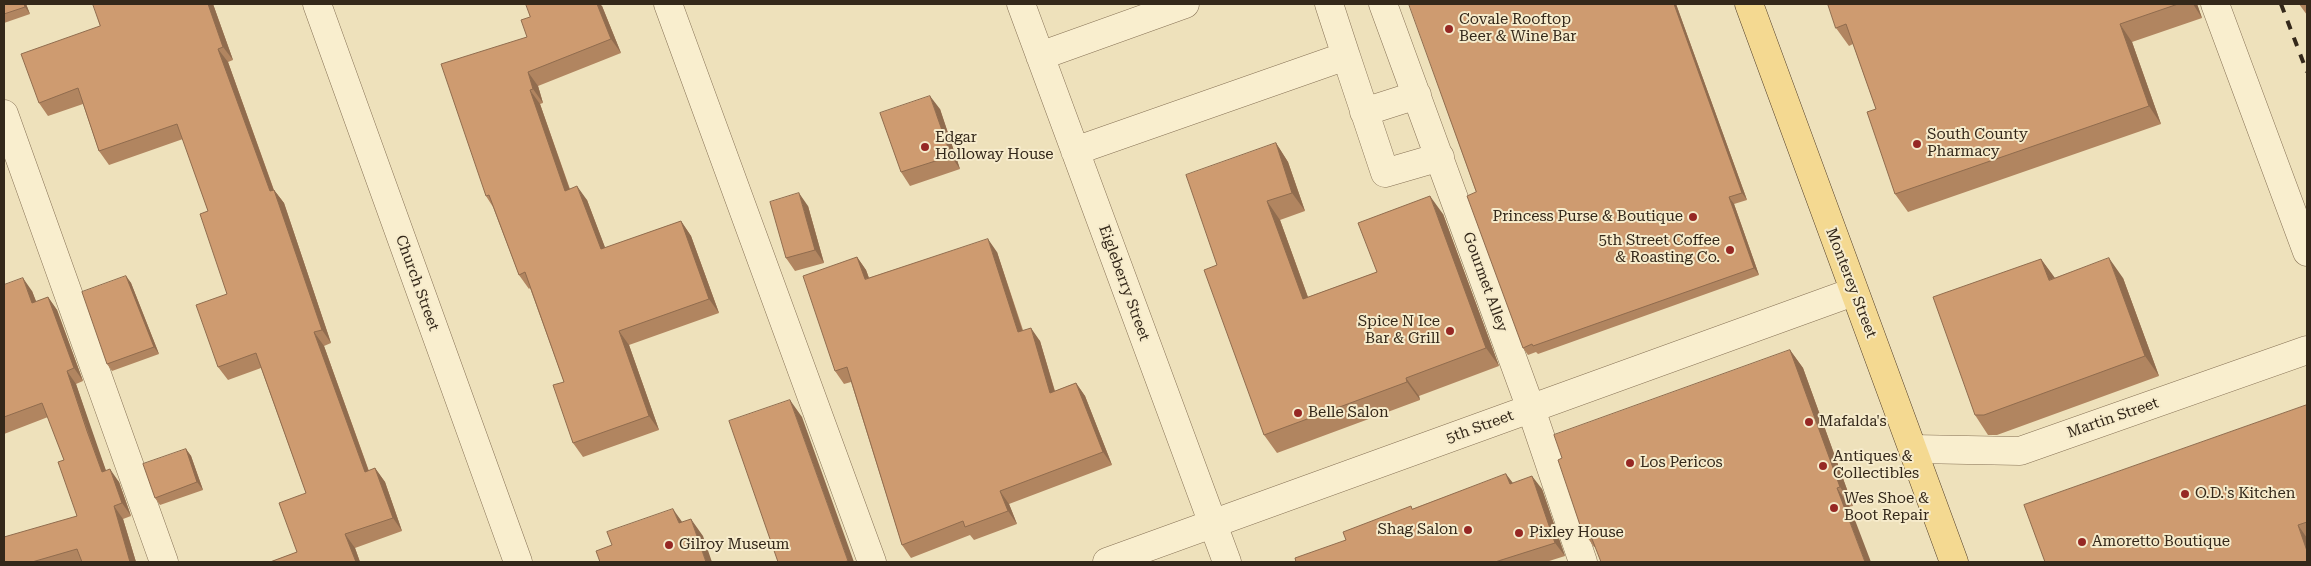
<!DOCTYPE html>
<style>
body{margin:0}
#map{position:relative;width:2311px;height:566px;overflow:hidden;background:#eee1bb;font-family:"Roboto Serif",serif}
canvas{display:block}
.frame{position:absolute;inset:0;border:5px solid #34281a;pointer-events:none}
</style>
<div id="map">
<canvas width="2311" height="566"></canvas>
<div class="frame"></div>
</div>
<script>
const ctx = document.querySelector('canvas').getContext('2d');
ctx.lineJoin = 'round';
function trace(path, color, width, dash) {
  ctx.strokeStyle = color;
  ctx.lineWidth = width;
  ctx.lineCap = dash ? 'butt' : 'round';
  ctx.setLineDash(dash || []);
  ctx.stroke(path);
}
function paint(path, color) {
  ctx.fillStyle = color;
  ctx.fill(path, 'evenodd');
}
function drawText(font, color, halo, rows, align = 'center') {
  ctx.font = font + ' "Roboto Serif",serif';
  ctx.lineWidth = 4;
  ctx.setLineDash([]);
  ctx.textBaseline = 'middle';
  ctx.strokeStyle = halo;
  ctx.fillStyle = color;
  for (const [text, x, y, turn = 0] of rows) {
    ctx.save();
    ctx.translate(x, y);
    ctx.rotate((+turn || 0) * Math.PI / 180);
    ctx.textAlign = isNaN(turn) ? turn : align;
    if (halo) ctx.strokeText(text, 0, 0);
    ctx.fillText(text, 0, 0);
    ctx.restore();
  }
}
const minor = new Path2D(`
 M317,4L518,562
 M668,4L872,562
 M1021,4L1227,562
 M1383,4L1531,409L1583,562
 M2215,4L2307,252
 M1040,56L1185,4
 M1346,56L1385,173L1440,157
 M1364,112L1417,95
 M4,114L164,562
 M1075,151L1346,56L1329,4
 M1914,449L2020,451L2307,350
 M1107,562L1853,292`);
const major = new Path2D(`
 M1749,4L1954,562`);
const rail = new Path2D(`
 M2281,4L2307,72`);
const wall = new Path2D(`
 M4,4H26L30,14L4,23Z
 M213,4L233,60L228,62L274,190L284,203L331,343L324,346L369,471L375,468L385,482L402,531L355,548L360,562H270L297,552L306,493L261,368L228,380L218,367L227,294L208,211L183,139L109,165L99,151L83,104L48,116L39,103Z
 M1676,4L1747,200L1734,204L1759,275L1538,354L1536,352L1528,355L1523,348L1476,192Z
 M1828,4H2197L2202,18L2132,42L2161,124L1908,212L1895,194L1876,109L1853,44L1849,46L1836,28Z
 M2299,4H2307V15Z
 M602,6L621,53L538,86L543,103L540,104L570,189L587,200L605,248L681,221L691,236L719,313L629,345L659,430L583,457L573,443L564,382L530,288L529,289L519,275L493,207L486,196L527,37L530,17Z
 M940,109L960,169L910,186L901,172Z
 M1276,143L1288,162L1305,211L1280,220L1308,297L1377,272L1443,214L1499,366L1419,396L1420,400L1277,453L1264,435L1217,265Z
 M808,206L824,263L795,271L786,258Z
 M997,252L1023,330L1040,341L1055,391L1076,383L1085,396L1112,465L1009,504L1017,524L974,540L970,535L911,558L902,545L851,382L844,384L835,371L857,257L866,270L869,278Z
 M2041,259L2054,278H2123L2159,376L1997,435H1988L1975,415Z
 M126,276L131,283L159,354L112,371L107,364Z
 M4,285L32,291L36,302L48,297L57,310L83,381L76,384L96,444L106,471L119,482L131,516L123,519L136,562H4L77,516L64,460L48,417L4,434Z
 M1790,350L1803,368L1853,506L1594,547L1581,528L1562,458Z
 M2307,405V562L2024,505Z
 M186,449L191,456L203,490L160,505L155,498Z
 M1506,474L1512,483L1542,489L1565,556L1546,562H1296L1346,540Z`);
const shadedWall = new Path2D(`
 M24,4H26L30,14L25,7Z
 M208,4H213L233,60L223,47Z
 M597,4H600L602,6L621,53L611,39Z
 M1674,4H1676L1747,200L1742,193Z
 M2193,4H2197L2202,18Z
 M2120,24L2132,42L2161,124L2149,106Z
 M218,49L228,62L279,205L270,191Z
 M528,72L538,86L543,103L533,89Z
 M530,90L540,104L575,205L565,191Z
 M930,96L940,109L960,169L951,156Z
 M1276,143L1288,162L1305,211L1292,193Z
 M577,186L587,200L611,263L601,249Z
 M274,190L284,203L331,343L322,330Z
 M799,193L808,206L824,263L815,250Z
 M1430,196L1443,214L1499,366L1486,348Z
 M1729,197L1734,204L1759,275L1754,268Z
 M1267,201L1280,220L1315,317L1303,299Z
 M681,221L691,236L719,313L709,299Z
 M988,239L997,252L1027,345L1018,332Z
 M857,257L866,270L874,292L865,279Z
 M2109,258L2123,278L2159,376L2145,356Z
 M2041,259L2055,278L2049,280Z
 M126,276L131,283L159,354L154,347Z
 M23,278L32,291L42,316L32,303Z
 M48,297L57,310L83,381L74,368Z
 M1031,328L1040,341L1059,406L1050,393Z
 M619,331L629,345L659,430L649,416Z
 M314,332L324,346L374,486L365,472Z
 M1790,350L1803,368L1853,506L1840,487Z
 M67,371L76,384L111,485L102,472Z
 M1406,378L1419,396L1420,400L1407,382Z
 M1076,383L1085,396L1112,465L1103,452Z
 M790,400L802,417L854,562H849L848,561Z
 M186,449L191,456L203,490L197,482Z
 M375,468L385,482L402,531L393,518Z
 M110,469L119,482L131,516L122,503Z
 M1506,474L1516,487L1510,484Z
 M1532,476L1542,489L1565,556L1555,543Z
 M1837,488L1850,507L1871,562H1865Z
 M1000,491L1009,504L1017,524L1008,511Z
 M114,506L123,519L136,562H130Z
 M673,509L685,526L679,523Z
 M691,519L703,536L712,562H706Z
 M2298,525L2307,538V551Z
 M345,534L355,548L360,562H356Z`);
const building = new Path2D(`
 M4,4H24L25,7L4,14Z
 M93,4H208L223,47L218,49L270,191L274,190L322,330L314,332L365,472L375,468L393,518L345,534L356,562H270L297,552L279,503L306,493L256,353L218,367L196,305L227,294L200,214L208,211L177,124L99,151L78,88L39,103L21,54L100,26Z
 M526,4H597L611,39L528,72L533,89L530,90L565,191L577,186L601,249L681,221L709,299L619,331L649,416L573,443L553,385L564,382L525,272L519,275L489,195L486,196L441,64L527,37L521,20L530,17Z
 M1409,4H1674L1742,193L1729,197L1754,268L1533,346L1532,344L1523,348L1467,196L1476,192Z
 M1828,4H2178L2120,24L2149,106L1895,194L1867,112L1876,109L1846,24L1836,28Z
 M930,96L951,156L901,172L880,113Z
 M1276,143L1292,193L1267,201L1303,299L1377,272L1358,223L1430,196L1486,348L1406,378L1407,382L1264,435L1204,270L1217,265L1186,175Z
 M799,193L815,250L786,258L770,202Z
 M988,239L1018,332L1031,328L1050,393L1076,383L1103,452L1000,491L1008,511L965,527L963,521L902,545L847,367L835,371L803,276L857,257L865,279Z
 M2109,258L2145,356L1984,415H1975L1933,297L2041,259L2049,280Z
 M126,276L154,347L107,364L82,292Z
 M23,278L32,303L48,297L74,368L67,371L87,431L102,472L110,469L122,503L114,506L130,562H82L77,549L32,562H4V537L77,516L58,462L64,460L42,403L4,417V285Z
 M1790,350L1840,487L1837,488L1865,562H1601L1587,526L1581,528L1558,460L1562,458L1554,435Z
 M790,400L848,561L843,562H778L729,421Z
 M2307,405V522L2298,525L2307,551V562H2045L2024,505Z
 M186,449L197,482L155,498L143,464Z
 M1506,474L1510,484L1532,476L1555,543L1495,562H1296L1295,558L1346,540L1343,532L1411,506L1412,509Z
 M673,509L679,523L691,519L706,562H600L596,551L612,545L607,532Z`);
const markers = [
 [1449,29,5,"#962824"],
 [1917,144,5,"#962824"],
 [925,147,5,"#962824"],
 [1693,217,5,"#962824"],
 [1730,250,5,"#962824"],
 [1450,331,5,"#962824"],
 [1298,413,5,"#962824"],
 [1809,422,5,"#962824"],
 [1630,463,5,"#962824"],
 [1823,466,5,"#962824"],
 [2185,494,5,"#962824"],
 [1834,508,5,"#962824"],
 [1468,530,5,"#962824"],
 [1519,533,5,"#962824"],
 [2082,542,5,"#962824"],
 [669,545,5,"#962824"]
];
const poiNames = [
 ["Covale Rooftop",1459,20],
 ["Beer & Wine Bar",1459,37],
 ["South County",1927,135],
 ["Pharmacy",1927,152],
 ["Edgar",935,138],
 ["Holloway House",935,155],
 ["Princess Purse & Boutique",1683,217,"right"],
 ["5th Street Coffee",1720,241,"right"],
 ["& Roasting Co.",1720,258,"right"],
 ["Spice N Ice",1440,322,"right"],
 ["Bar & Grill",1440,339,"right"],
 ["Belle Salon",1308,413],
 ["Mafalda's",1819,422],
 ["Antiques &",1833,457],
 ["Collectibles",1833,474],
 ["Los Pericos",1640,463],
 ["O.D.'s Kitchen",2195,494],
 ["Wes Shoe &",1844,499],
 ["Boot Repair",1844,516],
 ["Shag Salon",1458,530,"right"],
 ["Pixley House",1529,533],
 ["Amoretto Boutique",2092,542],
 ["Gilroy Museum",679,545]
];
const streetNames = [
 ["Gourmet Alley",1485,282,70],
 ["Church Street",417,283,70],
 ["Eigleberry Street",1124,283,70],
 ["Monterey Street",1851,283,69],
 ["Martin Street",2113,418,-19],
 ["5th Street",1480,427,-20]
];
trace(minor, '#867155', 29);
trace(major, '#533f2a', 29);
trace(minor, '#f9eece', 28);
trace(major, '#f4d991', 28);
trace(rail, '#34281a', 4, [9, 9]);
paint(wall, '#b18560');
paint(shadedWall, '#906c4e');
paint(building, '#ce9b70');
trace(building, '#906c4e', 1);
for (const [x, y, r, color] of markers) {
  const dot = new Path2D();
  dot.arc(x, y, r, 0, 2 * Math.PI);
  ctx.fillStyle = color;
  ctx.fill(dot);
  trace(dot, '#f6ebcb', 2);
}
drawText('15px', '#34281a', '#f6ebcb', poiNames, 'left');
drawText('15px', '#34281a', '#f6ebcb', streetNames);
</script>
